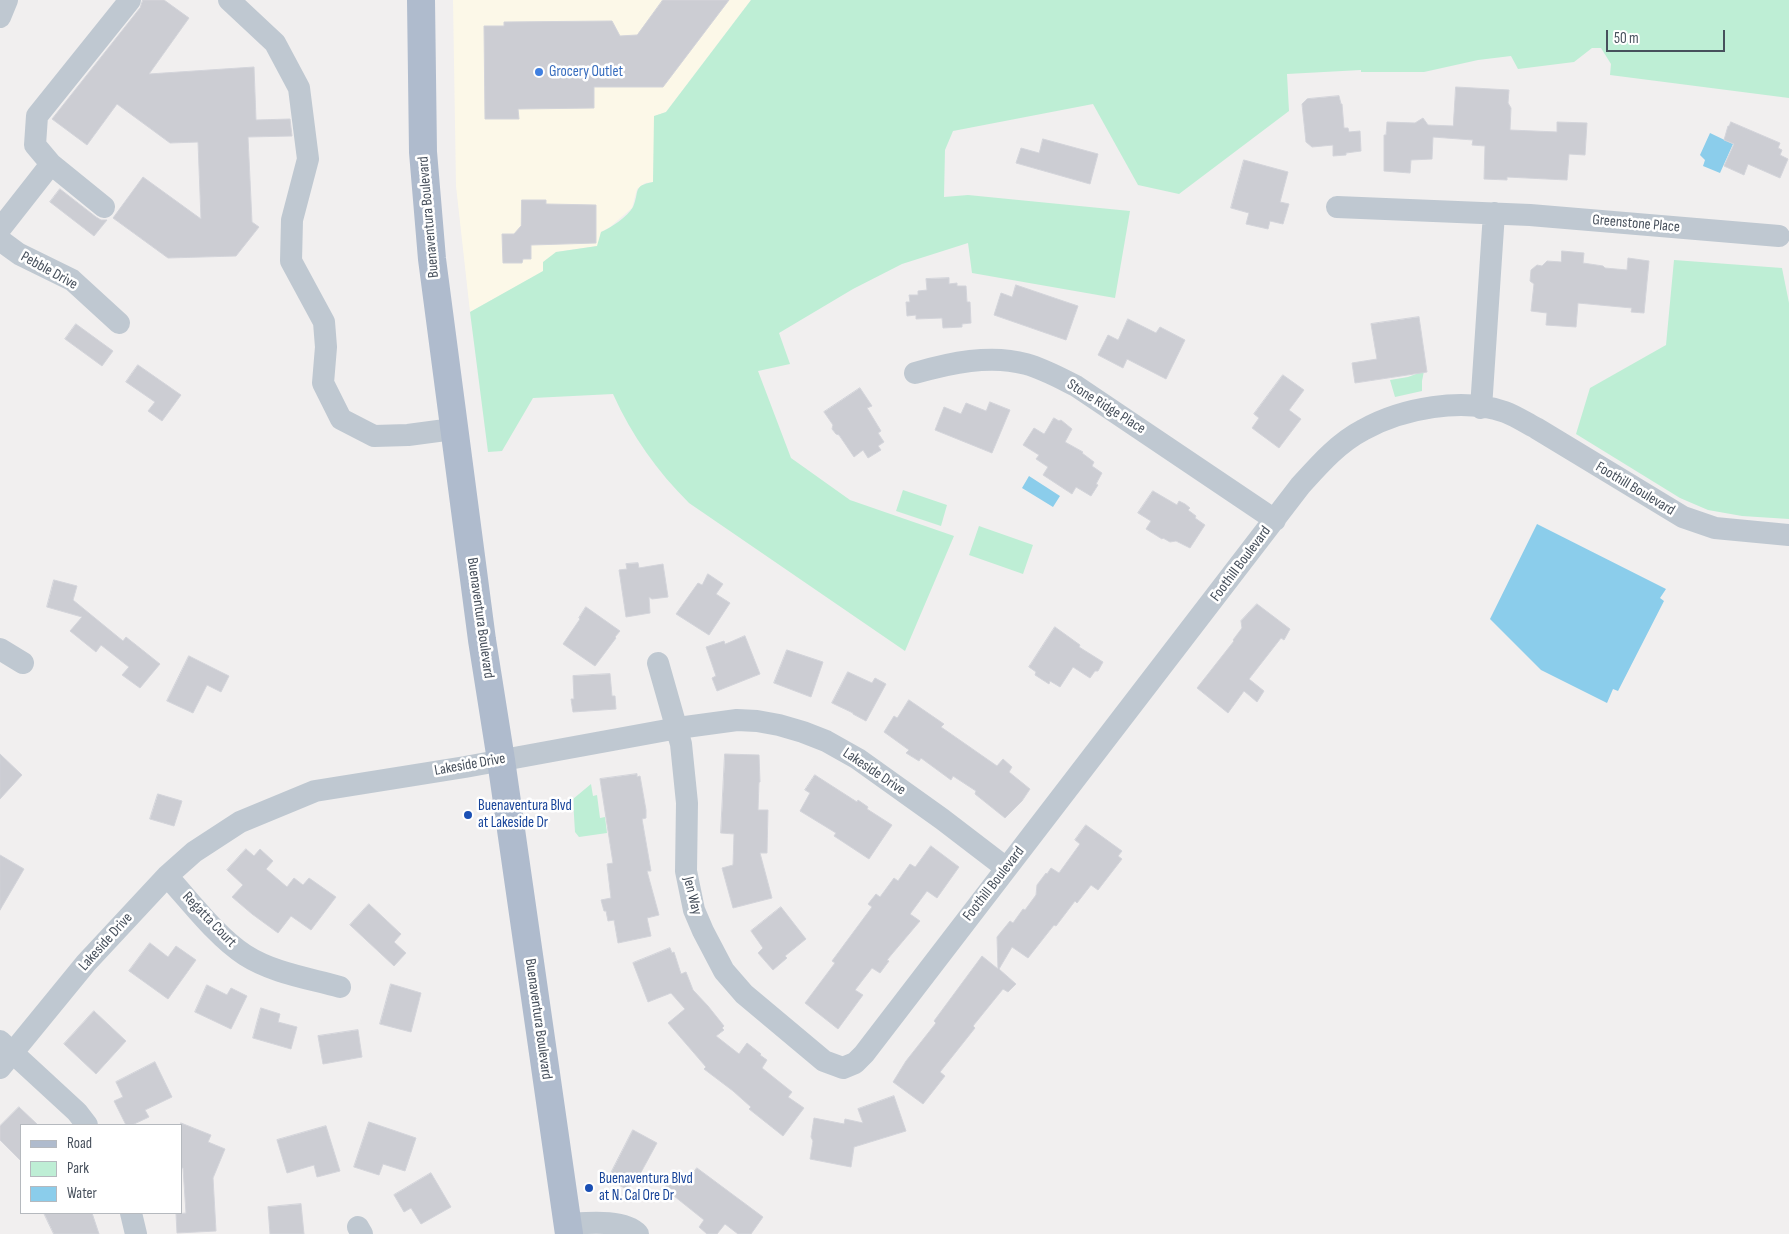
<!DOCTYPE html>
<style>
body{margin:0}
#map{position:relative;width:1789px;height:1234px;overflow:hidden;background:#f1efef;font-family:"Sofia Sans Condensed",sans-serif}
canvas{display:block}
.legend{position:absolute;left:20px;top:1124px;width:162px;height:90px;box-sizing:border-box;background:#fff;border:1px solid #b5b9be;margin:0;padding:6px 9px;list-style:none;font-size:15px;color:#47505c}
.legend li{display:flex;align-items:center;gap:10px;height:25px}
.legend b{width:25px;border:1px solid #b5b9be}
.scale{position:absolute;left:1606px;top:30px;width:119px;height:22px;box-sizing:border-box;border:2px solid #47505c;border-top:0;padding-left:6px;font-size:15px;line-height:18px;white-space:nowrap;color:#47505c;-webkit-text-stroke:4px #fff;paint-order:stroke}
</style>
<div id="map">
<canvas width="1789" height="1234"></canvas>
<ul class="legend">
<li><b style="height:6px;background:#afbbcd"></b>Road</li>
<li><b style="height:14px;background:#beeed5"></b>Park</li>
<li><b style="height:14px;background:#8bcdeb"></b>Water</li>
</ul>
<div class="scale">50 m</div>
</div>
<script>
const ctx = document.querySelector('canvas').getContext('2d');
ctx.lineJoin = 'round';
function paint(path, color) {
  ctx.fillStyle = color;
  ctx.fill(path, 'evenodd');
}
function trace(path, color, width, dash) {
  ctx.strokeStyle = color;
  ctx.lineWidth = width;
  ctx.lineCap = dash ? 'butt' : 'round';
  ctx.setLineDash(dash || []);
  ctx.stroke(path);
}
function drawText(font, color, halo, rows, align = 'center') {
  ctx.font = font + ' "Sofia Sans Condensed",sans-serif';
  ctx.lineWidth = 5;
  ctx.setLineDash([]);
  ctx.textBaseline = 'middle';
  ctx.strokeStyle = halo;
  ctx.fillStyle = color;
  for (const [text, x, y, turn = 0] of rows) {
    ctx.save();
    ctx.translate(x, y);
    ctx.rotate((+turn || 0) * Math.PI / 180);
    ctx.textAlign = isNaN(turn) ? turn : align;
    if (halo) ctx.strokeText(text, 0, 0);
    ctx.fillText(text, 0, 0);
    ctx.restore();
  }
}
const commercial = new Path2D(`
 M453,0H751L666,112L655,116L653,182L645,183L637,189L632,208L610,227L601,232L598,246L556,252L544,271L470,312L456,186Z`);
const green = new Path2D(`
 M751,0H1789V98L1610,75L1611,64L1601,48H1592L1574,62L1518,69L1511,56L1478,60L1424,72H1361V70L1287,74L1289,111L1179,194L1138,185L1093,104L953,131L945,150L944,197L968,195L1130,211L1115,298L972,273L968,243L902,264L853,289L779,333L790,364L758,371L791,458L850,500L954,536L905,651L689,503C657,471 632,436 613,394L533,398L502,451L488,452L470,312L543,271V262L556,252L597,246L601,232C612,227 627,217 633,207C640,191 632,186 653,182L654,116L666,112Z
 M1674,260L1782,268L1789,303V519L1742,516L1708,510L1680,498L1576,434L1590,388L1666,345Z
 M1424,371L1422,381V391L1395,397L1390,380L1408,377Z
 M903,490L947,505L941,526L896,511Z
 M979,526L1033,545L1023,574L969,555Z
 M591,784L593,796L597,795L600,818L605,817L607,833L579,837L575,832L573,799Z`);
const water = new Path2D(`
 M1710,133L1733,144L1720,173L1703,166L1705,160L1700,155Z
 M1029,476L1060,496L1053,507L1022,488Z
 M1537,524L1666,589L1660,598L1664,601L1618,691L1613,689L1607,703L1541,670L1490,619Z`);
const building = new Path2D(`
 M143,0H164L189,18L149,74L254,67L256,120L290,119L292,136L248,137L252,222L259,227L236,256L168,258L113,218L143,177L201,219L198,142L170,143L117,104L87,145L52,119L140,8Z
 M663,0H729L663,87H594V108L518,109L519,119H485L484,26H504V22L612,21L620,36L637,35Z
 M1456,87L1509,90L1508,103L1511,108L1510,130L1557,132V122L1587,123L1585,155L1569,154L1567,180L1507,177V180L1484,179L1485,146L1472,145L1473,140L1433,137L1432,159L1411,160L1410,173L1384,171V135H1386L1387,122L1415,123L1423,118L1428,125L1453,126Z
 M1339,96L1341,104H1342L1344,128H1348L1349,132L1360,131L1361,151L1346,153V155L1333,156V145L1312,147L1306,142L1302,104L1307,99Z
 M1731,122L1780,143L1778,148L1782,150L1780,155L1788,159L1780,178L1748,164L1744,175L1724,166L1734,144L1724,140L1728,126H1729Z
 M1043,139L1098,154L1090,184L1016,163L1021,148L1039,153Z
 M1244,160L1288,172L1280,202L1289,204L1283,224L1270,221L1268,229L1246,224L1249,213L1231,208Z
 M60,189L96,217L101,220H107L94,236L50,202Z
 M522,200H546V204L596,205V243L531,245V259H523L522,263H503L502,234H514L521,226Z
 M1562,251L1584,253L1583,263L1603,266L1605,268L1627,270L1628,258L1649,261L1644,313L1631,312L1632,308L1578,303L1576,327L1546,325L1547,313L1531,311L1534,284L1530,281L1531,270L1537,265L1542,266L1547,261L1561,262Z
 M949,278V284L957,283V286H966L967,302H970L971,323L962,324V327L943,328L942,318L916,319V315L907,316L906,302H910L909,295H918V291L927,290L926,279Z
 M1016,285L1078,306L1066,340L994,315L1001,293L1012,297Z
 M1419,317L1427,372L1355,383L1352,363L1377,359L1371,324Z
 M1128,319L1156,333L1160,327L1185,340L1166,379L1127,359L1123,368L1098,355L1108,335L1118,340Z
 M76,324L113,351L102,366L65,339Z
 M138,365L181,395L162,421L148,411L155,402L126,382Z
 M1283,375L1304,390L1289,410L1301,419L1279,448L1252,428L1259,418L1254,414Z
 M860,388L872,406L867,408L881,431L878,433L884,442L878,446L881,450L868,458L863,450L854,457L839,435L836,434L832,429L833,425L824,412Z
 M990,402L1010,410L992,453L935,430L944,407L961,414L966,403L986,411Z
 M1054,418L1059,421L1061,420L1072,429L1065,442L1083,452L1082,453L1094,462L1092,466L1102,473L1096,484L1098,485L1091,496L1076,487L1072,494L1043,475L1048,467L1036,459L1039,455L1023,445L1034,428L1044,434Z
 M1153,491L1177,505L1179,501L1185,504L1190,508L1188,510L1196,516L1195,518L1205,525L1190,548L1176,541L1170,542L1163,538L1162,539L1146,529L1151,521L1138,513Z
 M638,563L639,568L663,564L668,597L652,599L649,597L650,613L626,617L619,570L627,569L626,564Z
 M708,574L723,584L716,594L730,603L709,635L676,614L698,583L702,585Z
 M54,580L77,586L73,600L123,641L126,637L160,664L140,688L122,675L129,667L101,645L96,652L70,631L82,617L47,607Z
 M1257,604L1290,629L1284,640L1281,638L1249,679L1264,691L1257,702L1244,691L1228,713L1197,688L1234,641L1233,640L1242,628L1241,621Z
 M586,607L620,631L615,637L616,638L595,666L563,644L580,619L579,618Z
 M1055,627L1080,645L1079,647L1103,662L1098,671H1095L1090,678L1073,667L1060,687L1050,681L1049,684L1035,675L1036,672L1029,667Z
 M745,636L760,674L717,691L712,678L716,676L706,647L724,641L725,644Z
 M787,650L823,662L811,697L774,683Z
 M189,656L229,676L221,692L207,685L193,713L167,701Z
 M848,672L872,683L875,678L886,684L866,721L853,714V713L832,703Z
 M610,674L612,696H615L616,709L573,712L571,699H574L573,676Z
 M909,700L944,724L941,727L997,766L1003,759L1012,767L1009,772L1030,789L1022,801L1005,818L975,794L976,791L953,776L951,780L921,758L919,761L906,753L909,750L884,732L894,716L897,718Z
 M0,754L22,775L0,799Z
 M725,754L759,755L760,782H759L758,810H768L767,853H760L772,898L733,908L722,868L733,865L734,834L721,833Z
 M637,774V777L640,776L646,810V818L642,819L651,871H647L659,915L647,918L651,936L618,943L614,920L608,921L606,911H604L601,900L611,898L607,864L613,863L600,779Z
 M815,775L857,802L858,800L868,807L867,809L892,825L869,859L834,836L836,833L800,811L810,793L805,790Z
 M158,794L182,801L174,826L150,819Z
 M1086,825L1122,851L1118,856L1122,859L1098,890L1091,885L1077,903L1075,901L1056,926L1054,925L1028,958L1012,947L999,969L1016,984L1008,992L1003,989L973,1026L975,1028L940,1072L945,1076L923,1104L893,1082L906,1061L936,1023L934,1021L982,956L998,969L997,937L1010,921L1013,923L1023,909L1025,910L1036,895L1037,885L1046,873L1047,874L1051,868L1059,873L1080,844L1075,840Z
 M931,846L959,867L937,898L927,891L910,914L920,921L892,954L887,960L889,961L880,973L872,968L855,990L863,995L838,1029L805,1003L835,963L832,961L872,907L868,904L876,894L880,897L894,878L898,881L910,864L915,867Z
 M246,849L254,856L260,849L273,861L266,869L287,887L294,878L303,885L309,878L336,897L311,930L291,916L278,933L252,914L232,897L243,885L227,870Z
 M0,855L24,869L0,910Z
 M369,904L401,934L394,942L406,953L394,966L350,925Z
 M781,907L806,939L785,956L787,958L773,970L758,953L763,948L751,931Z
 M150,943L168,957L176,946L196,960L168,999L129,971Z
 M670,948L672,953L674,952L681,974L686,972L693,990L708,1006L724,1026L722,1028L724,1030L716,1036L739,1054L747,1043L761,1054L760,1055L767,1060L762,1068L792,1092L788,1097L804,1108L783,1136L749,1109L751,1107L733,1091L704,1069L706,1067L668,1023L685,1009L671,993L648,1002L633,963Z
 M391,984L421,993L411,1032L380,1024Z
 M207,985L227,995L231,988L247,996L231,1029L195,1012Z
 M261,1008L280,1014L278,1022L297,1027L291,1049L253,1038Z
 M94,1011L126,1041L96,1074L64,1044Z
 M358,1030L362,1057L323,1064L318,1036Z
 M155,1062L172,1097L145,1110L149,1117L132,1125H126L114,1101L123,1097L116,1082Z
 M894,1096L906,1131L854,1147L851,1167L810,1159L813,1141L811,1137L814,1118L844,1124L845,1119L863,1123L858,1109Z
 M19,1107L38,1125H21V1161L0,1140V1126Z
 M369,1122L416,1138L405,1171L383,1164L379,1175L354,1167Z
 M181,1123L211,1135L208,1142L225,1149L213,1178L216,1231L177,1233L176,1214L186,1213L183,1168H181Z
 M326,1126L340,1171L317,1177L314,1165L287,1173L277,1140Z
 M633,1130L657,1143L639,1176L636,1174L628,1190L608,1179Z
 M697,1168L763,1217L751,1234H738L725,1224L717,1234H707L699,1227L704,1220L664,1188L676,1172L687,1181Z
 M431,1173L451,1207L421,1224L411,1208L404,1212L394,1195Z
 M301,1204L304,1234H270L268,1207Z
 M44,1213H92L99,1234H54Z`);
const minor = new Path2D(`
 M229,0L275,43L299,88L308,159L292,220L291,261L324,322L326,347L323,383L341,419L374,436L408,435L453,429
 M0,17L7,0
 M51,164L104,207
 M1337,207L1530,215L1779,236
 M0,229L51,164L35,145L37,116L130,0
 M0,240L19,254L72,280L119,323
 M915,373C950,363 990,354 1026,364C1044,369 1060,378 1076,386L1275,520
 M1481,408L1494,213
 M0,649L23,663
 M658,663L681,744L687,803L686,871L694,910L703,931L724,971L744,994L824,1061L843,1068L855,1063L864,1054L1300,486C1319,465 1338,443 1363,430C1402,408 1463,397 1505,412C1516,416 1526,423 1536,428L1683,517L1715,528L1789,535
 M167,876C190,901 217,937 245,955C273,973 308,978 340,987
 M0,1041L77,1112L87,1125
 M0,1068L86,963L167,876L194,852L240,822L315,791L465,767L678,728L737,720L757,721L779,725L803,732L826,741L858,759L942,819L1006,868
 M131,1213L136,1234
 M567,1224C587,1223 624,1219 638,1234
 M358,1227L362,1234`);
const major = new Path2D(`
 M421,0L423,152L432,259L482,640L501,760L569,1234`);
const markers = [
 [539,72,5,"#3f7fe0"],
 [468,815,5,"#1a4fb4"],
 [589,1188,5,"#1a4fb4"]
];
const shopNames = [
 ["Grocery Outlet",549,72]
];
const streetNames = [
 ["Buenaventura Boulevard",429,217,-95],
 ["Greenstone Place",1636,224,5],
 ["Pebble Drive",49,271,29],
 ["Stone Ridge Place",1106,407,32],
 ["Foothill Boulevard",1635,489,31],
 ["Foothill Boulevard",1241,564,-53],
 ["Buenaventura Boulevard",480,618,82],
 ["Lakeside Drive",470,765,-10],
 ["Lakeside Drive",874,772,34],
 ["Foothill Boulevard",994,884,-52],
 ["Jen Way",692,896,76],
 ["Regatta Court",209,920,46],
 ["Lakeside Drive",106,942,-48],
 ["Buenaventura Boulevard",538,1019,82]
];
const transitNames = [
 ["Buenaventura Blvd",478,806],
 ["at Lakeside Dr",478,823],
 ["Buenaventura Blvd",599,1179],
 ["at N. Cal Ore Dr",599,1196]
];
paint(commercial, '#fcf8e8');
paint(green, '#beeed5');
paint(water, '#8bcdeb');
paint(building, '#cccdd3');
trace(building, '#d3d4da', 1);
trace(minor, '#bfc8d1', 22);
trace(major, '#afbbcd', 28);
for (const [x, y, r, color] of markers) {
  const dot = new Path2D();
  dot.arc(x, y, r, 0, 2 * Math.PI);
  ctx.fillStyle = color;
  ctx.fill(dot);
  trace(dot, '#fff', 2);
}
drawText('15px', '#366cbe', '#fff', shopNames, 'left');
drawText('15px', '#47505c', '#fff', streetNames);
drawText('15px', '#164399', '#fff', transitNames, 'left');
</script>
